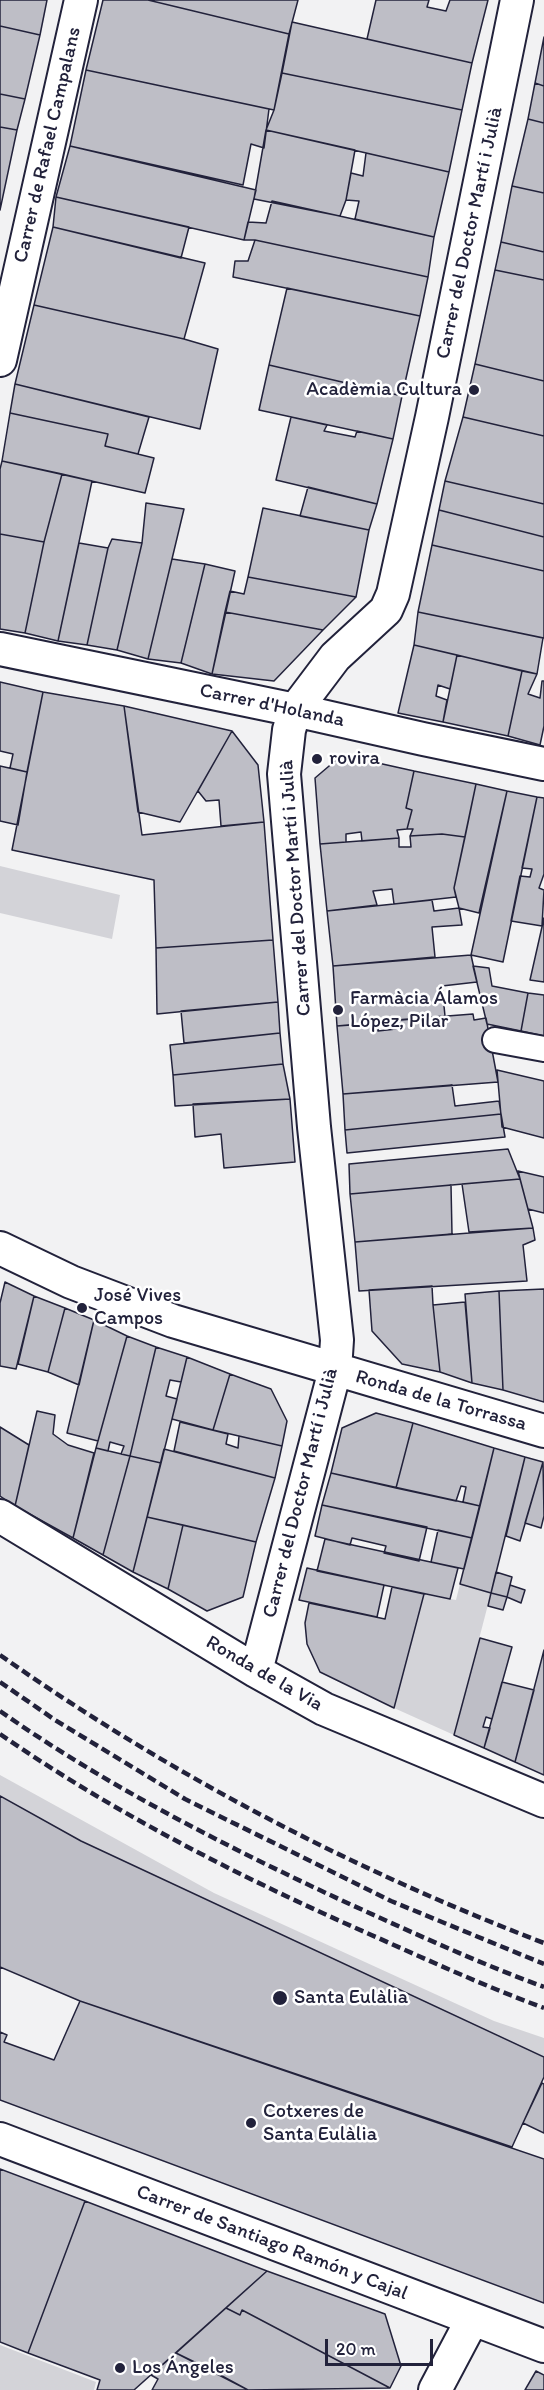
<!DOCTYPE html>
<meta charset="utf-8">
<style>
body{margin:0}
#map{position:relative;width:544px;height:2390px;overflow:hidden;background:#f2f2f3;font-family:Itim,sans-serif}
canvas{display:block}
.scale{position:absolute;left:325px;top:2339px;width:108px;height:27px;box-sizing:border-box;border:3px solid #22223b;border-top:0;padding-left:8px;font-size:18px;line-height:21px;white-space:nowrap;color:#22223b;-webkit-text-stroke:4px #fff;paint-order:stroke}
</style>
<div id="map">
<canvas width="544" height="2390"></canvas>
<div class="scale">20 m</div>
</div>
<script>
const ctx = document.querySelector('canvas').getContext('2d');
ctx.lineJoin = 'round';
function paint(path, color) {
  ctx.fillStyle = color;
  ctx.fill(path, 'evenodd');
}
function trace(path, color, width, dash) {
  ctx.strokeStyle = color;
  ctx.lineWidth = width;
  ctx.lineCap = dash ? 'butt' : 'round';
  ctx.setLineDash(dash || []);
  ctx.stroke(path);
}
function drawText(font, color, halo, rows, align = 'center') {
  ctx.font = font + ' Itim,sans-serif';
  ctx.lineWidth = 5;
  ctx.setLineDash([]);
  ctx.textBaseline = 'middle';
  ctx.strokeStyle = halo;
  ctx.fillStyle = color;
  for (const [text, x, y, turn = 0] of rows) {
    ctx.save();
    ctx.translate(x, y);
    ctx.rotate((+turn || 0) * Math.PI / 180);
    ctx.textAlign = isNaN(turn) ? turn : align;
    if (halo) ctx.strokeText(text, 0, 0);
    ctx.fillText(text, 0, 0);
    ctx.restore();
  }
}
const green = new Path2D(`
 M0,866L120,895L112,939L0,913Z
 M460,1584L491,1593L454,1735L394,1708L424,1594L456,1600Z
 M0,1775L214,1893L494,2021L544,2038V2057L81,1841L0,1797Z
 M0,2345L96,2382L94,2390H0Z`);
const building = new Path2D(`
 M0,0H47L40,35L0,26Z
 M103,0H148L289,34L274,110L86,70Z
 M148,0H298L289,34Z
 M376,0H429L427,7L446,11L450,0H488L472,63L367,39Z
 M292,22L472,63L462,110L282,73Z
 M0,26L40,35L25,99L0,94Z
 M544,37V86L535,83Z
 M86,70L269,109L264,148L251,144L243,185L70,146Z
 M282,73L462,110L449,172L266,130L274,110Z
 M535,83L544,86V123L528,119Z
 M0,94L25,99L17,130L0,127Z
 M528,119L544,123V193L512,186Z
 M0,127L17,130L0,210Z
 M266,130L355,150L346,200L340,216L254,199Z
 M70,146L256,190L244,240L56,197Z
 M366,153L449,172L434,237L355,219L359,201L346,200L351,173L363,176Z
 M512,186L544,193V252L501,242Z
 M56,197L189,227L181,258L53,227Z
 M272,201L434,237L428,277L255,240H244L248,222L266,223Z
 M53,227L205,263L184,339L34,305Z
 M255,240L428,277L420,316L233,277L235,261H248Z
 M501,242L544,252V280L495,270Z
 M495,270L544,280V381L475,364Z
 M287,288L420,316L402,396L269,365Z
 M34,305L184,339L218,349L200,429L15,384Z
 M475,364L544,381V436L463,417Z
 M269,365L402,396L393,439L259,410Z
 M15,384L149,417L138,454L105,446L108,434L10,413Z
 M10,413L108,434L105,446L154,458L145,493L2,461Z
 M291,417L327,425L324,431L355,437L357,431L393,439L377,504L276,480Z
 M463,417L544,436V504L445,481Z
 M2,461L62,474L44,542L0,534V469Z
 M62,474L92,481L58,641L25,633L44,542Z
 M445,481L544,504V537L439,510Z
 M308,487L377,504L369,530L300,516Z
 M146,503L184,509L148,659L117,650L142,543Z
 M263,508L369,530L356,597L248,577Z
 M439,510L544,537V571L432,545Z
 M0,534L44,542L25,633L0,629Z
 M112,539L142,543L117,650L87,645L108,548Z
 M79,543L108,548L87,645L58,641Z
 M432,545L544,571V638L418,612Z
 M172,559L205,564L181,663L148,659Z
 M205,564L235,571L212,674L181,663Z
 M248,577L356,597L323,630L225,612L230,591L244,594Z
 M225,612L323,630L274,681L212,674Z
 M418,612L543,638L537,674L414,645Z
 M414,645L457,655L450,689L438,685L436,696L447,700L443,722L398,713Z
 M457,655L522,671L508,736L443,722Z
 M522,671L537,674L528,694L540,698L542,681H544V726L540,745L508,736Z
 M0,682L43,692L27,772L10,768L13,754L0,751Z
 M43,692L124,706L142,835L264,822L273,940L156,948L154,880L12,850Z
 M124,706L232,731L180,822L138,812Z
 M232,731L258,765L264,822L221,826L219,800L206,801L198,791Z
 M342,755L414,771L406,808L412,810L407,829L397,830L399,838L362,841L361,832L346,834V842L320,844L315,778Z
 M0,766L27,772L18,825L0,821Z
 M414,771L476,784L465,837L442,834L410,836L413,829H407L412,810L406,808Z
 M476,784L507,791L479,913L459,908L454,888Z
 M507,791L537,797L503,962L471,955Z
 M537,797L544,798V874L539,888L544,890L542,926L511,921L520,876L530,877L532,869L522,868Z
 M442,834L465,837L454,888L456,897L394,904L392,889L373,891L377,905L327,911L320,844L399,838V847H411L410,836Z
 M432,900L434,911L459,908L462,925L432,927L435,957L333,966L327,911Z
 M544,918V982L530,980Z
 M273,940L278,1002L157,1014L156,948Z
 M471,955L477,982L442,986L445,1016L337,1026L333,966Z
 M473,966L489,968L492,986L528,993L521,1031L487,1024Z
 M528,993L544,995V1036L521,1031Z
 M278,1002L280,1033L184,1043L181,1011Z
 M473,1014L474,1020L486,1018L498,1082L343,1094L337,1026L378,1023V1031L396,1029V1020Z
 M280,1033L283,1064L173,1075L170,1045Z
 M283,1064L290,1099L175,1106L173,1075Z
 M497,1070L544,1081V1138L502,1127Z
 M452,1085L455,1106L499,1101L501,1114L345,1130L343,1094Z
 M290,1099L295,1162L224,1168L221,1134L195,1137L193,1104Z
 M501,1114L505,1137L347,1153L345,1130Z
 M508,1149L520,1179L350,1194L349,1164Z
 M518,1171L544,1177V1213L528,1209Z
 M520,1179L533,1228L469,1232L462,1184Z
 M451,1185L452,1234L355,1242L350,1194Z
 M533,1228L535,1240L523,1245L527,1281L359,1291L355,1242Z
 M5,1282L34,1296L16,1369L0,1366V1303Z
 M432,1286L433,1305L440,1372L402,1364L372,1331L369,1290Z
 M544,1289V1402L503,1390L499,1291Z
 M499,1291L503,1390L472,1383L465,1294Z
 M34,1296L65,1308L48,1372L18,1364Z
 M465,1302L472,1383L440,1372L433,1305Z
 M65,1308L94,1320L79,1385L48,1372Z
 M94,1320L127,1336L98,1441L67,1433Z
 M127,1336L156,1347L130,1456L121,1454L124,1446L110,1442L108,1451L96,1448Z
 M156,1347L187,1357L181,1382L170,1380L166,1396L177,1399L161,1463L130,1456Z
 M187,1357L230,1374L213,1430L172,1419Z
 M230,1374L271,1389L287,1421L282,1446L213,1430Z
 M37,1411L55,1415L53,1434L68,1445L94,1453L73,1538L15,1506Z
 M376,1413L413,1423L396,1488L331,1473L342,1428Z
 M180,1422L228,1434L226,1444L238,1448L239,1436L282,1446L275,1478L174,1451Z
 M413,1423L494,1448L480,1506L463,1502L466,1487L461,1486L456,1501L396,1488Z
 M0,1427L29,1445L15,1506L0,1496Z
 M96,1448L130,1456L103,1555L73,1538Z
 M494,1448L525,1457L491,1593L460,1584Z
 M164,1449L275,1478L256,1542L147,1517Z
 M130,1456L161,1463L133,1572L103,1555Z
 M525,1457L543,1462L520,1541L506,1536Z
 M543,1462L544,1516L541,1528L525,1523Z
 M331,1473L480,1506L472,1538L322,1505Z
 M322,1505L427,1527L419,1561L384,1553L386,1546L352,1538L350,1545L315,1536Z
 M147,1517L183,1525L168,1589L133,1572Z
 M183,1525L256,1542L243,1597L207,1611L168,1589Z
 M438,1530L472,1538L464,1569L431,1562Z
 M325,1539L458,1568L450,1599L317,1571Z
 M307,1568L384,1585L377,1617L299,1600Z
 M496,1572L512,1577L507,1597L491,1593Z
 M510,1585L525,1590L521,1603L507,1597Z
 M392,1587L424,1594L394,1708L320,1672L307,1644L305,1623L309,1603L385,1619Z
 M491,1593L507,1597L503,1610L488,1606Z
 M480,1638L512,1647L492,1719L486,1717L483,1727L490,1728L484,1748L454,1735Z
 M544,1650V1775L515,1762Z
 M502,1682L534,1690L515,1762L484,1748Z
 M0,1796L81,1841L544,2057V2077L512,2147L80,2001L0,1967Z
 M0,1967L80,2001L54,2060L4,2042L7,2035L0,2032Z
 M0,1967L80,2001L544,2159V2303L0,2100Z
 M542,2083L544,2084V2133L523,2123Z
 M0,2169L85,2201L28,2353L0,2342Z
 M85,2201L267,2271L134,2390H97L100,2380L28,2353Z
 M267,2271L385,2314L401,2366L390,2388L242,2310L240,2315L226,2308Z
 M226,2308L240,2315L242,2310L390,2388L248,2390L176,2353Z
 M176,2353L211,2370L248,2390H152L158,2379L151,2375Z
 M536,2371L544,2375V2390H525Z`);
const pedestrian = new Path2D(`
 M495,1040L544,1049`);
const minor = new Path2D(`
 M0,360L81,0
 M0,649L295,710L423,739L544,764
 M0,1248L71,1282L173,1321L544,1431
 M0,1516L256,1671L324,1709L544,1801
 M256,1671L330,1389L335,1370L337,1340L314,1127L284,774L289,730L295,710L335,657L386,610L393,594L432,417L517,0
 M0,2139L544,2346
 M435,2390L472,2320`);
const rail = new Path2D(`
 M0,1655C169,1774 351,1869 544,1943
 M0,1682L55,1720L185,1799L391,1901L544,1964
 M0,1711C107,1786 225,1846 343,1901C409,1931 476,1962 544,1987
 M0,1734C117,1815 246,1880 376,1937C432,1962 487,1987 544,2008`);
const markers = [
 [474,390,6,"#22223b"],
 [317,759,6,"#22223b"],
 [338,1010,6,"#22223b"],
 [82,1308,6,"#22223b"],
 [280,1998,8,"#22223b"],
 [251,2123,6,"#22223b"],
 [120,2368,6,"#22223b"]
];
const streetNames = [
 ["Carrer de Rafael Campalans",48,145,-77],
 ["Carrer del Doctor Martí i Julià",470,233,-78],
 ["Carrer d'Holanda",272,706,12],
 ["Carrer del Doctor Martí i Julià",296,888,-94],
 ["Ronda de la Torrassa",441,1401,16],
 ["Carrer del Doctor Martí i Julià",301,1493,-76],
 ["Ronda de la Via",264,1674,30],
 ["Carrer de Santiago Ramón y Cajal",272,2243,21]
];
const poiNames = [
 ["Acadèmia Cultura",462,390,"right"],
 ["rovira",329,759],
 ["Farmàcia Álamos",350,999],
 ["López, Pilar",350,1022],
 ["José Vives",94,1296],
 ["Campos",94,1319],
 ["Santa Eulàlia",294,1998],
 ["Cotxeres de",263,2112],
 ["Santa Eulàlia",263,2135],
 ["Los Ángeles",132,2368]
];
paint(green, '#d3d3d8');
paint(building, '#bebec6');
trace(building, '#22223b', 1.5);
trace(pedestrian, '#22223b', 28);
trace(minor, '#22223b', 36);
trace(pedestrian, '#fff', 24);
trace(minor, '#fff', 32);
trace(rail, '#22223b', 4.5, [9, 4.5]);
for (const [x, y, r, color] of markers) {
  const dot = new Path2D();
  dot.arc(x, y, r, 0, 2 * Math.PI);
  ctx.fillStyle = color;
  ctx.fill(dot);
  trace(dot, '#fff', 2);
}
drawText('20px', '#22223b', '#fff', streetNames);
drawText('20px', '#22223b', '#fff', poiNames, 'left');
</script>
